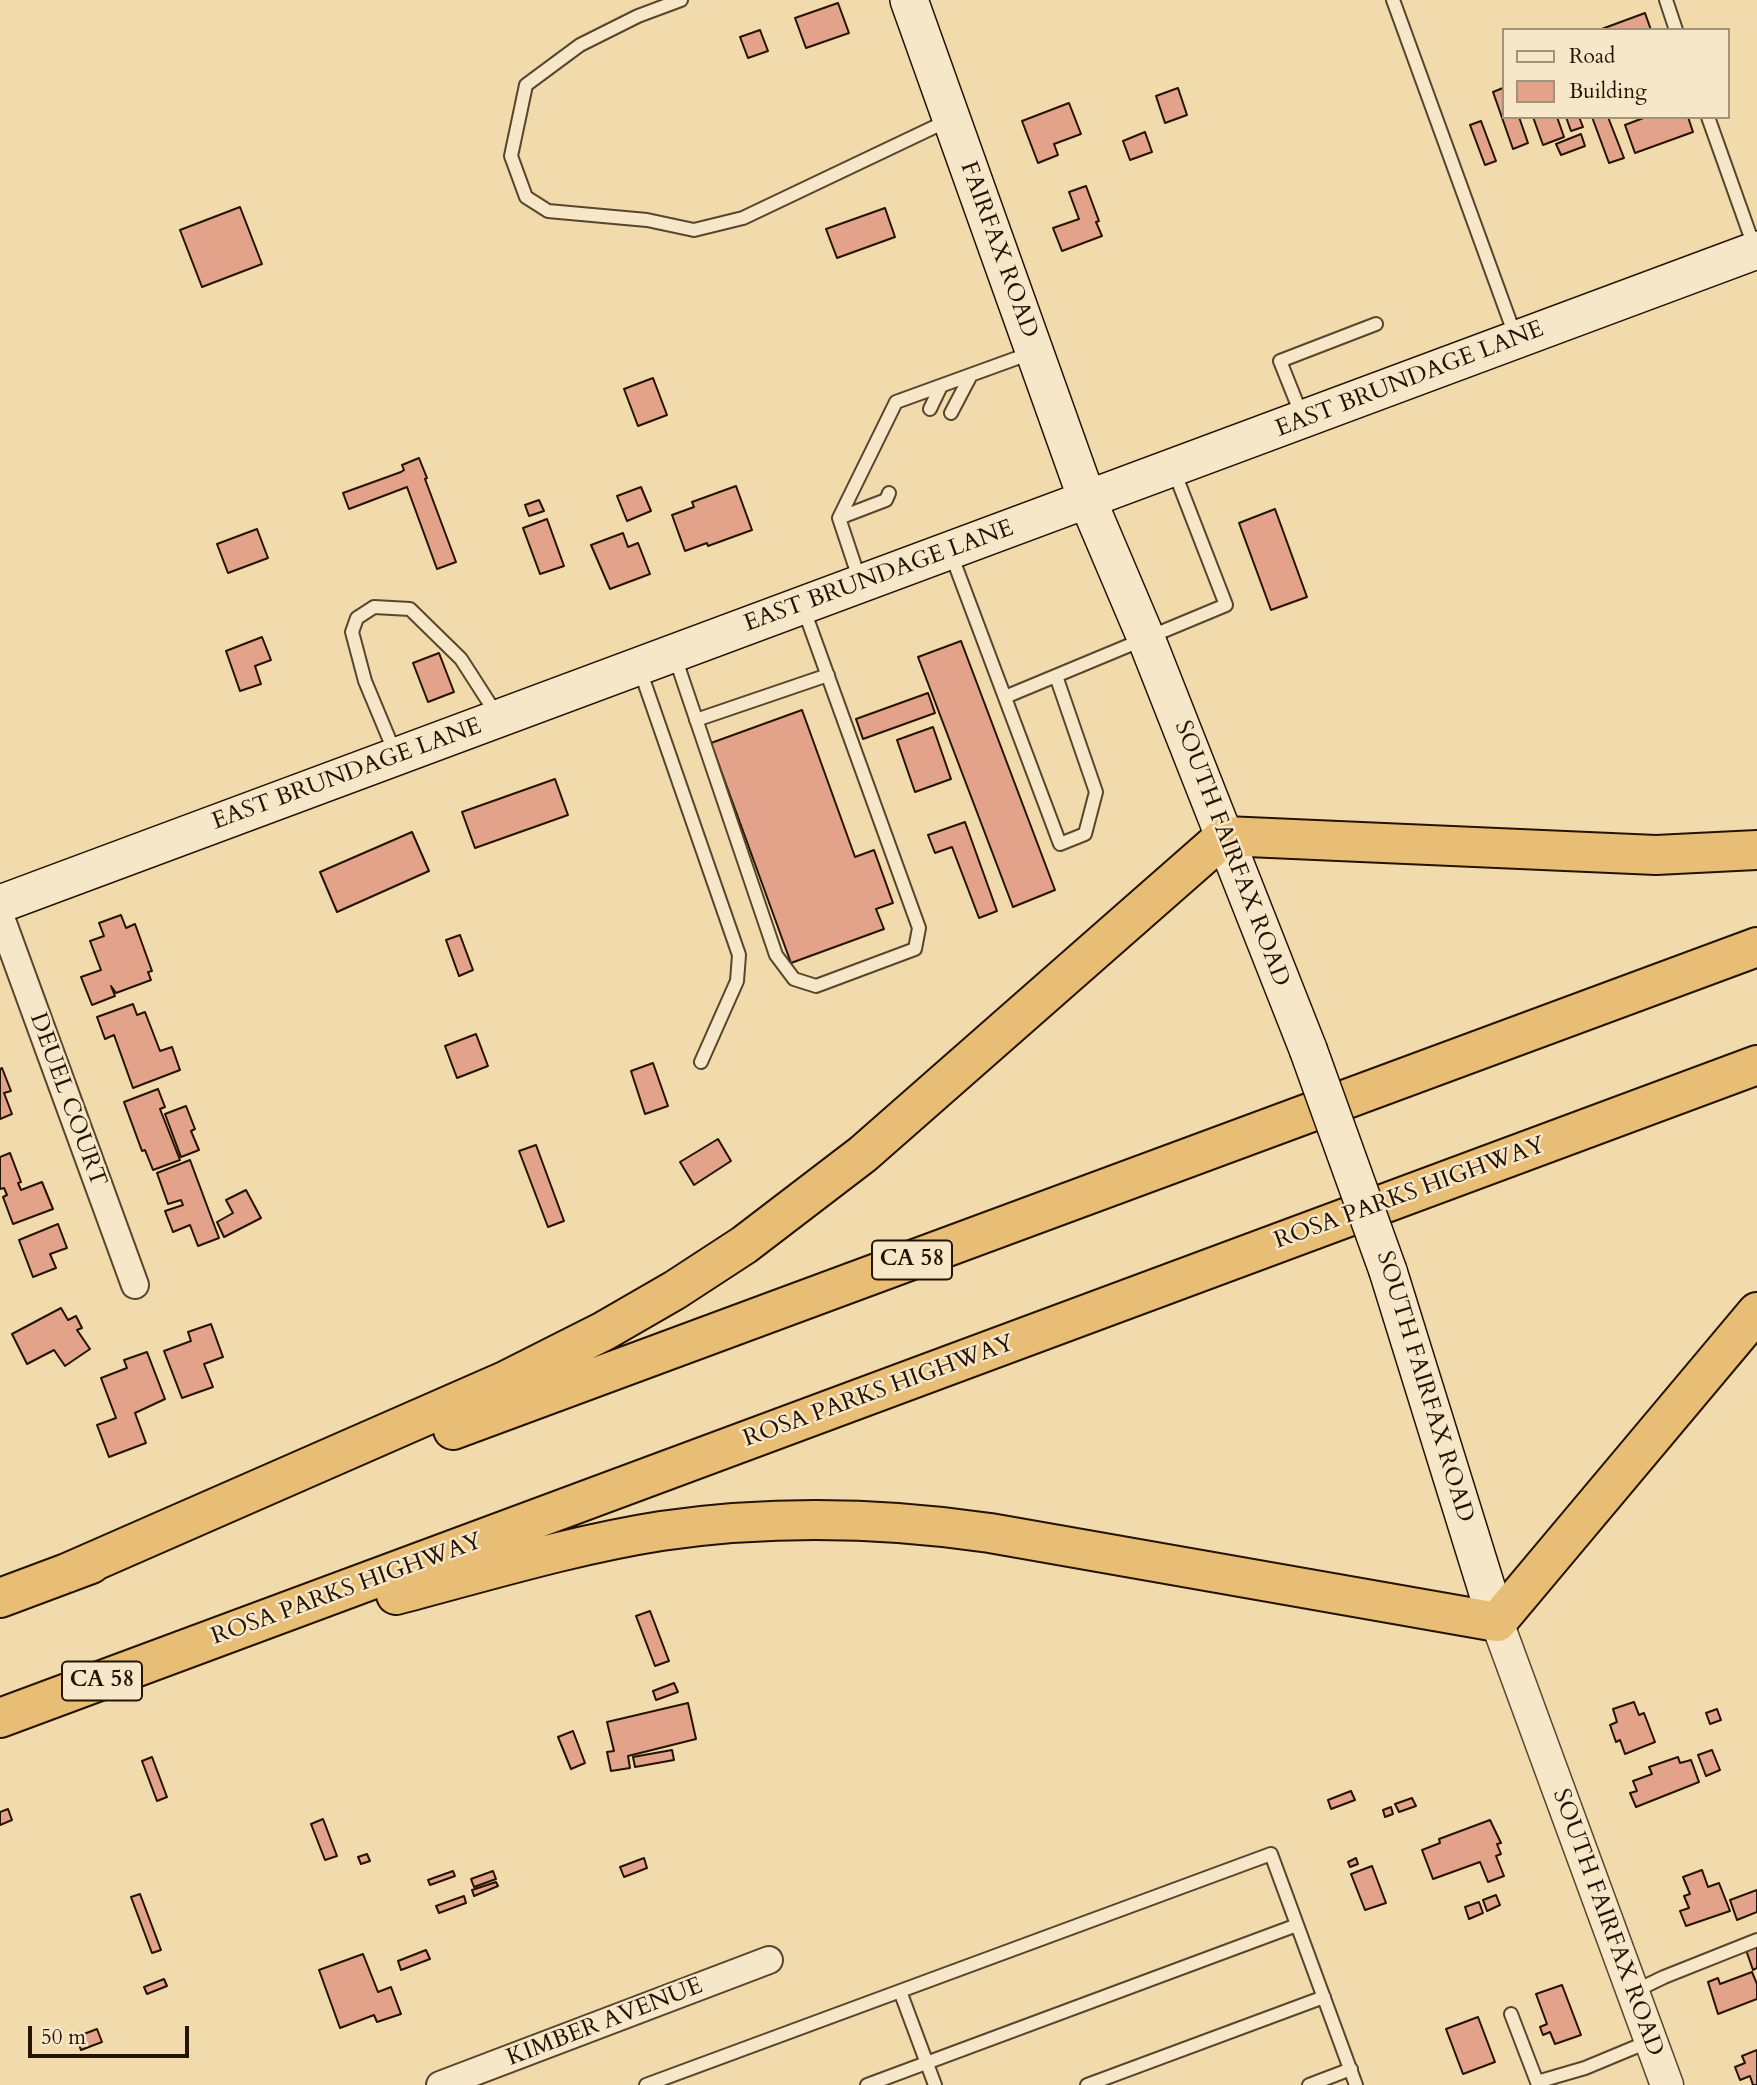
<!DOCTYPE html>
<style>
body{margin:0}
#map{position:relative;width:1757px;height:2085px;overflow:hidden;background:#f1daac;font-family:Cardo,serif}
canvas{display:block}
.legend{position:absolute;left:1502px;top:28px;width:228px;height:91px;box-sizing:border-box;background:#f6e7c9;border:2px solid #a29279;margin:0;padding:9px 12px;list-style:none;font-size:21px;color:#251301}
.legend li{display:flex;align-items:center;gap:14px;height:35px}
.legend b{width:35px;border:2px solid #a29279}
.scale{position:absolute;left:28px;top:2026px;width:161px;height:32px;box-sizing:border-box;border:4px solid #251301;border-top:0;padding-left:9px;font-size:21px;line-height:24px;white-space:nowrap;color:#251301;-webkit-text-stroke:5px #f6e7c9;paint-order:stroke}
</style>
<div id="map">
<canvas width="1757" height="2085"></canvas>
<ul class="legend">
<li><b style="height:9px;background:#f6e7c9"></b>Road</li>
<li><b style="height:19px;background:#e3a38a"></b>Building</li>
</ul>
<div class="scale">50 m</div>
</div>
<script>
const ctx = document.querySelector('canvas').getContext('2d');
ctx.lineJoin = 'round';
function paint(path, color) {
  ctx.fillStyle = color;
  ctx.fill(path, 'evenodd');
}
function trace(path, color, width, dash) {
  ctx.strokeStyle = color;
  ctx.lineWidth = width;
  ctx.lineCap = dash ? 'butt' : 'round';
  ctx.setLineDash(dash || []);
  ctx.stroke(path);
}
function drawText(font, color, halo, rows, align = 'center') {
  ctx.font = font + ' Cardo,serif';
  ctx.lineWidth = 5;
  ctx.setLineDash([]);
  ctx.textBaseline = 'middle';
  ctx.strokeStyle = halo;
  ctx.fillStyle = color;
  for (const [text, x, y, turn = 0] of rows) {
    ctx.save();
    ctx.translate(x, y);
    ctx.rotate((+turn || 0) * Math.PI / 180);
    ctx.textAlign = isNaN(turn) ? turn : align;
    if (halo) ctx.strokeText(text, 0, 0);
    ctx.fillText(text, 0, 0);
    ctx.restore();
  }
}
const building = new Path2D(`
 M838,3L849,33L806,48L795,18Z
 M1645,13L1651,30H1599Z
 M760,30L768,51L748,58L740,37Z
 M1178,88L1187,115L1165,123L1156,96Z
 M1503,88V117H1519L1528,143L1513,149L1493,92Z
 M1069,103L1081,134L1054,144L1058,155L1038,163L1022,121Z
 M1533,117H1557L1564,137L1543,145Z
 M1566,117H1579L1583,127L1571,131Z
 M1592,117H1608L1624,158L1609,163Z
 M1646,117H1688L1693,132L1635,153L1625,125Z
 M1481,121L1496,161L1485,165L1470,125Z
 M1145,132L1152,152L1130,160L1123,141Z
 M1581,134L1585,146L1561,155L1556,144Z
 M1086,186L1099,221L1096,222L1102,236L1062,251L1053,228L1079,219L1069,192Z
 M240,207L262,264L202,287L180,230Z
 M885,208L895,237L837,258L826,229Z
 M653,378L667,415L638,426L624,389Z
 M419,458L427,478L425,479L456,562L437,569L407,487L349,509L343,493L401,472L404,470L402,465Z
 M736,486L752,530L708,546L707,543L685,551L672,515L694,507L692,502Z
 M641,487L651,511L627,521L617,496Z
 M539,500L544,511L529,516L525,505Z
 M1275,509L1307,597L1271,610L1239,523Z
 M547,519L564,566L540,574L523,528Z
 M257,529L268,558L228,573L217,544Z
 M623,533L628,547L638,543L650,574L610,589L591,545Z
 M262,637L271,660L255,666L261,684L240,691L226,651Z
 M961,641L1055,890L1013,907L918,657Z
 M439,653L454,692L428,702L413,663Z
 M928,693L935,713L863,739L856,719Z
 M802,710L855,857L874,850L893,903L876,909L884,929L791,963L711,743Z
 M933,727L951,779L915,792L897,740Z
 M555,779L568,815L475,848L462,812Z
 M965,822L997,911L979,918L952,847L935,853L928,835Z
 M412,832L429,871L337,912L320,872Z
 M121,915L126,928L135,924L152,971L148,972L151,980L116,993L111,986L115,996L92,1005L81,977L101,970L90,941L104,936L99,923Z
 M460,935L473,970L459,976L446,940Z
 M133,1004L137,1015L145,1012L160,1051L172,1047L180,1070L133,1088L114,1035L105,1039L97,1017Z
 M476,1034L488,1066L457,1078L445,1046Z
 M653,1063L668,1106L645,1114L631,1071Z
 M2,1068L11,1091L4,1093L12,1114L0,1119V1069Z
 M158,1089L165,1107L160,1109L180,1160L153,1170L145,1150L142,1151L124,1102Z
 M186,1106L195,1129L191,1131L199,1150L181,1157L165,1114Z
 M718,1139L731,1161L694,1185L680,1162Z
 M536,1145L564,1221L548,1227L519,1151Z
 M10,1153L21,1182L18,1183L21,1190L42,1182L53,1209L13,1224L3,1197L7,1195L4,1188L0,1189V1157Z
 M190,1160L219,1238L198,1246L190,1225L173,1232L165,1211L183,1205L181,1200L168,1204L157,1173Z
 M246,1190L261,1218L224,1237L217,1222L233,1213L226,1200Z
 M58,1224L67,1248L50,1254L56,1268L33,1277L19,1240Z
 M61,1308L68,1320L76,1316L82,1328L77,1330L90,1349L65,1366L54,1350L27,1364L12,1334Z
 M211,1324L223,1357L204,1364L213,1387L182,1398L164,1351L191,1341L188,1332Z
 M147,1352L165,1399L135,1413L146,1443L109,1457L97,1425L116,1418L101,1378L127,1368L124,1360Z
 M650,1611L669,1661L655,1666L636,1616Z
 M674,1683L678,1692L656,1700L653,1691Z
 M1634,1702L1639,1715L1644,1713L1655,1742L1625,1754L1620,1740L1616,1742L1610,1725L1617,1722L1613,1709Z
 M688,1703L696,1739L628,1756L630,1768L611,1771L607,1752L614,1751L607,1722Z
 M1717,1709L1721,1720L1710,1724L1706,1713Z
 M573,1731L585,1763L571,1769L558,1737Z
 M672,1750L674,1760L635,1767L633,1757Z
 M1712,1750L1720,1770L1706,1776L1698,1755Z
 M152,1757L167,1797L157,1801L142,1761Z
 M1678,1757L1680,1763L1691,1760L1699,1782L1636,1807L1630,1793L1637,1791L1633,1781L1652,1774L1649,1767Z
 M1351,1791L1355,1800L1331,1809L1328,1800Z
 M1412,1798L1416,1806L1399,1812L1395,1804Z
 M1391,1807L1393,1814L1385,1817L1383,1810Z
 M8,1809L12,1820L0,1825V1812Z
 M323,1819L337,1856L325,1860L311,1824Z
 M1490,1820L1501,1843L1497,1844L1501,1854L1496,1856L1504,1876L1488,1882L1480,1862L1433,1879L1422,1850L1440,1843L1439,1839Z
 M367,1854L370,1861L361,1864L358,1857Z
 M644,1858L647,1868L624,1877L620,1867Z
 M1356,1858L1358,1864L1350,1867L1348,1862Z
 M1372,1866L1386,1903L1365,1910L1351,1874Z
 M1702,1870L1708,1887L1719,1883L1730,1911L1686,1926L1680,1911L1689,1908L1684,1896L1690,1894L1683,1877Z
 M453,1871L455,1876L430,1885L428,1880Z
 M493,1871L496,1879L474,1887L471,1879Z
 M496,1882L498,1886L474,1896L472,1890Z
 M1757,1890V1912L1737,1920L1730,1900Z
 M140,1894L161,1950L152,1953L131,1897Z
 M1496,1895L1500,1905L1487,1911L1483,1900Z
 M464,1896L466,1903L439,1913L436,1906Z
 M1479,1902L1483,1913L1469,1919L1465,1907Z
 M1757,1946V1968L1753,1970L1746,1950Z
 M426,1950L430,1959L401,1970L398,1961Z
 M363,1954L378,1992L391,1987L401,2014L377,2022L374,2015L340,2028L319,1970Z
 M1752,1972L1757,1984V1999L1718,2014L1708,1982L1718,1978L1720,1984Z
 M164,1979L167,1986L147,1994L144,1987Z
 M1562,1985L1581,2035L1555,2044L1550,2032L1543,2035L1540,2027L1547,2024L1536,1994Z
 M1478,2017L1495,2062L1463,2074L1446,2029Z
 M97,2029L102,2042L81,2050L76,2037Z
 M1757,2050V2085H1753L1750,2076L1740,2080L1735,2067L1745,2063L1742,2056Z`);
const service = new Path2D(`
 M681,0L638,16L580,45L526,85L511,156L526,197L548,211L647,220L694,230L743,218L949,120
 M1393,0L1516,338
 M1666,0L1676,30
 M1708,117L1755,249
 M930,409L941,386
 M951,413L971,375
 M1302,416L1280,361L1376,324
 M839,518L886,500L889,493
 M951,554L1060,844L1085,834L1096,792L1056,676
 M860,581L839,518L896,402L1031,353
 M675,657L776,955L794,979L816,986L915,949L919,928L804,610
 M640,670L739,955L737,981L701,1062
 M1005,697L1226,605L1174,471
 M696,720L828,675
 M395,753L365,681L352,632L357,618L374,607L410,609L461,659L497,715
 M900,1991L935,2085
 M1633,1992L1664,1977L1757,1940
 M1511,2014L1537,2082L1585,2068L1650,2041
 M646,2085L1271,1854L1356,2085
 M867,2085L1297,1925
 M1087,2085L1324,1997
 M1309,2085L1351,2069`);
const minor = new Path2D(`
 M0,915L135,1285
 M440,2085L769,1960`);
const tertiary = new Path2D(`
 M1497,1622L1667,2085`);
const secondary = new Path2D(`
 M909,0L1087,499L1146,638L1308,1049
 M0,904L1757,250
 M1388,1271L1497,1622`);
const motorway = new Path2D(`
 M453,1430L1757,947
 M67,1573L505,1381L604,1331L675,1290L744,1245L863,1154L1225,836L1656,855L1757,850
 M396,1595C484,1572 572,1545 661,1531C772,1515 880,1517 990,1533L1497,1622L1757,1312
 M0,1598L91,1564
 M0,1718L1757,1065`);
const secondaryBridge = new Path2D(`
 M1308,1049L1388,1271`);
const shields = [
 [912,1260,80],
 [102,1681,80]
];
const shieldNames = [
 ["CA 58",912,1260],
 ["CA 58",102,1681]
];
const streetNames = [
 ["FAIRFAX ROAD",998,250,70],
 ["EAST BRUNDAGE LANE",1410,380,-21],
 ["EAST BRUNDAGE LANE",879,577,-20],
 ["EAST BRUNDAGE LANE",347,775,-20],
 ["SOUTH FAIRFAX ROAD",1231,854,69],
 ["DEUEL COURT",67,1100,70],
 ["ROSA PARKS HIGHWAY",1410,1194,-20],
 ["SOUTH FAIRFAX ROAD",1424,1387,73],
 ["ROSA PARKS HIGHWAY",879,1392,-20],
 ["ROSA PARKS HIGHWAY",347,1590,-20],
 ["SOUTH FAIRFAX ROAD",1607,1923,70],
 ["KIMBER AVENUE",605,2023,-21]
];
paint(building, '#e3a38a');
trace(building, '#251301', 2);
trace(service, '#58452c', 16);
trace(minor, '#58452c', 30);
trace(tertiary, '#58452c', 35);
trace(secondary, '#251301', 40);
trace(motorway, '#251301', 42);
trace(service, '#f6e7c9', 12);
trace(minor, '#f6e7c9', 26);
trace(tertiary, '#f6e7c9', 32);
trace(secondary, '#f6e7c9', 37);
trace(motorway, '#e8bd76', 38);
trace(secondaryBridge, '#251301', 40, []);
trace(secondaryBridge, '#f6e7c9', 37);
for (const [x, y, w] of shields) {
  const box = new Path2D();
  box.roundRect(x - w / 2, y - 19.5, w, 39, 5);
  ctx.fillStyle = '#f6e7c9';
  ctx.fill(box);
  trace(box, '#251301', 2);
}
drawText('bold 23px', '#251301', null, shieldNames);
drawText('24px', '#251301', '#f6e7c9', streetNames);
</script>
